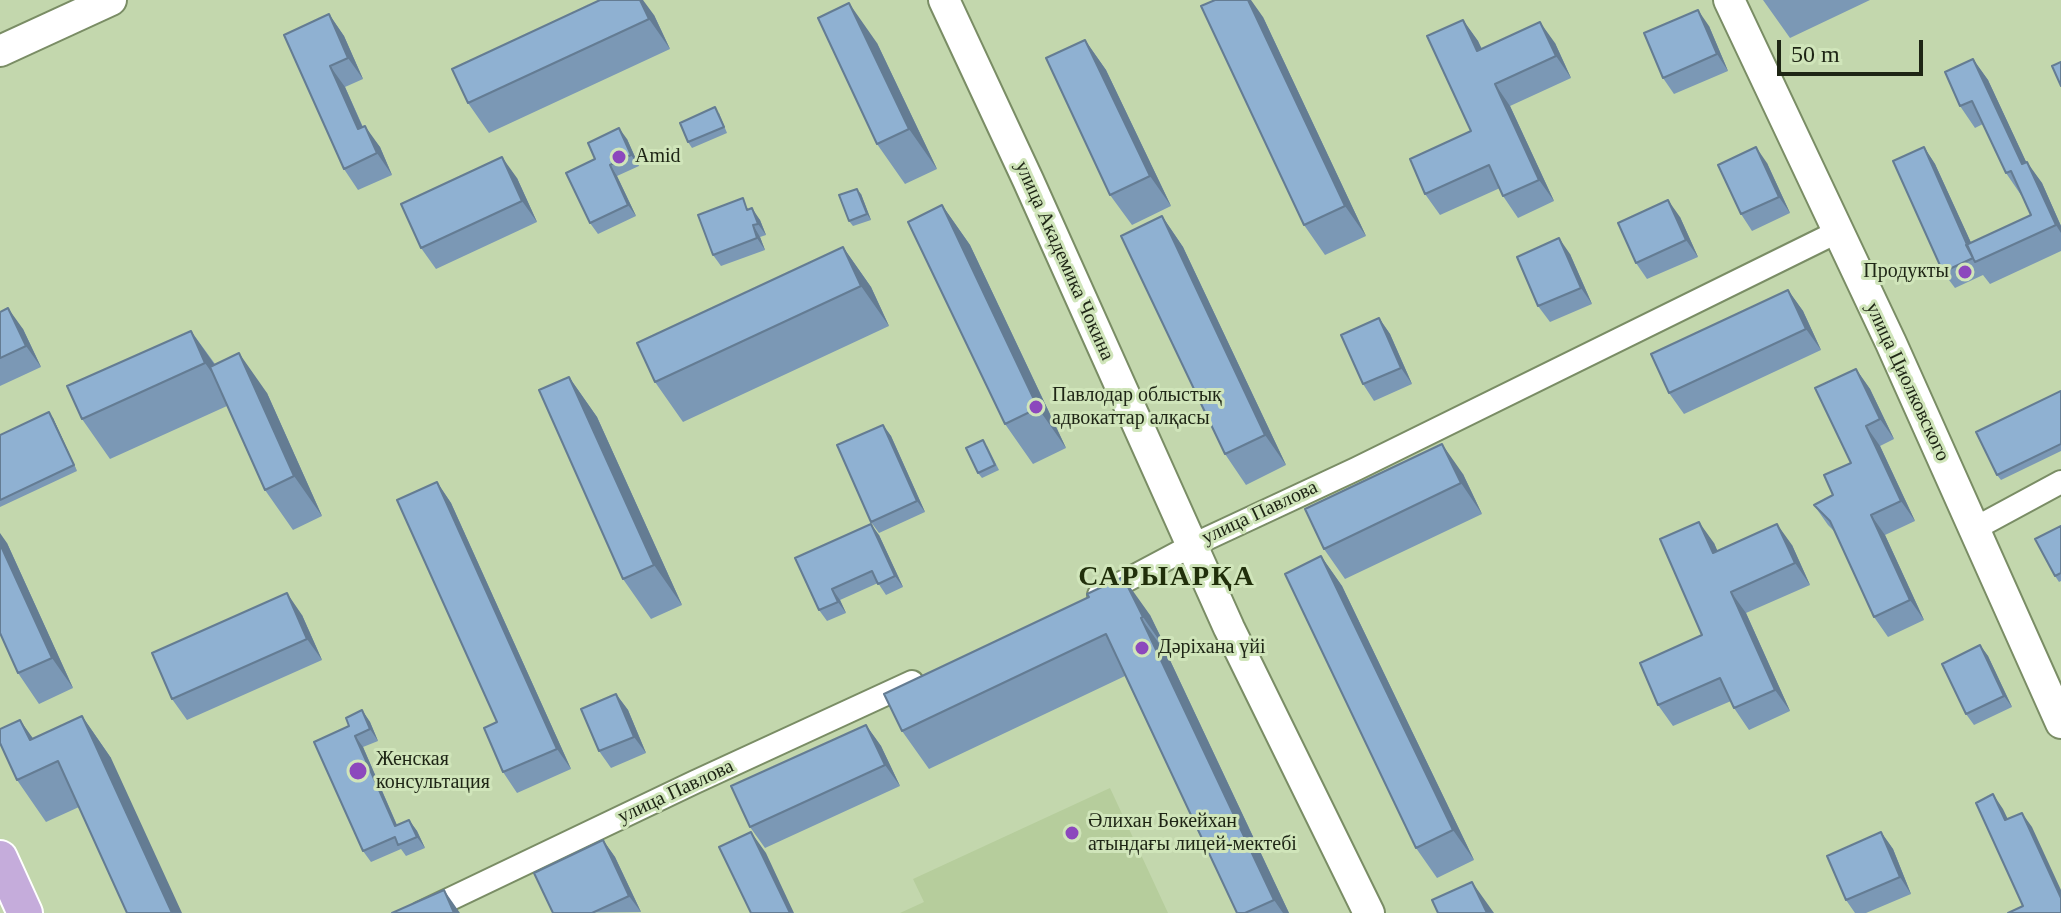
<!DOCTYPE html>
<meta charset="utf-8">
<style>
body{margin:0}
#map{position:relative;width:2061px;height:913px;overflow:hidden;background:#c3d7ad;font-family:Georgia,serif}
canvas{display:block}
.scale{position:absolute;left:1777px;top:40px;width:146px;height:36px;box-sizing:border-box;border:4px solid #1e2515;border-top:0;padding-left:10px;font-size:24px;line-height:28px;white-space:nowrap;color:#1e2515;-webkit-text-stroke:6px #d0e5ba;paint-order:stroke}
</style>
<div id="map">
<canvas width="2061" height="913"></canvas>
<div class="scale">50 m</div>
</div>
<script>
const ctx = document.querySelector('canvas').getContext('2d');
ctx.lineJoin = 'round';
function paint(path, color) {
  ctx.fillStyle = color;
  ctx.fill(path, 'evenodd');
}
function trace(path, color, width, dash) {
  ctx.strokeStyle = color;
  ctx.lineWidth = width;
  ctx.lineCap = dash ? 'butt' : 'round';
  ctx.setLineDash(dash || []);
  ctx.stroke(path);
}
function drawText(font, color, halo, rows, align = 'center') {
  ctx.font = font + ' Georgia,serif';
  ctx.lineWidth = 6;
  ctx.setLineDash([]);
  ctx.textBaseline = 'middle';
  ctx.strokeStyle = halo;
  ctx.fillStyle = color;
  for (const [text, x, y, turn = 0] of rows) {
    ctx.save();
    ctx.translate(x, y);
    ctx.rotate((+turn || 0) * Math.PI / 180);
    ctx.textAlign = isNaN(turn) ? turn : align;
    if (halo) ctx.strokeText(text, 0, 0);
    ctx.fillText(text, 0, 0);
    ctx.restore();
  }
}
const built = new Path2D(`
 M1110,788L1168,913H900L924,902L913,879Z`);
const street = new Path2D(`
 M1974,529L2061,482
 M1099,595L1191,546L1356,469L1837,232
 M421,913L695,782L912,682`);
const secondary = new Path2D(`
 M944,0L1028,180L1229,628L1369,913
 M1729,0L1891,343L2061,723
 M0,51L111,0`);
const primary = new Path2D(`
 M0,858L25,913`);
const wall = new Path2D(`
 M1763,0H1870L1790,38Z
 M329,14L344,36L363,79L345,87L363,127L380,147L392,175L358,190L344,169L284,35Z
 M654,15L670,49L489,133L468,103Z
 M1263,17L1366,236L1325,255L1304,225Z
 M1463,20L1478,41L1482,49L1555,43L1571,78L1510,106L1554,201L1518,218L1503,196L1500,188L1440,215L1425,194L1471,131Z
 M1709,26L1728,71L1674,94L1663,78Z
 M1085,40L1106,70L1171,206L1132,225L1110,195Z
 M877,43L937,169L905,184L877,144Z
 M1973,59L1988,80L2026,162L2042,183L2061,226V251L1990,284L1983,275L1955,288L1943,272L1924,147L1935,164L1971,243L2031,215L2022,194L2021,195L2006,173L1983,124L1975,128L1960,106Z
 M719,113L727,133L692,148L688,142Z
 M627,139L639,166L617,176L636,216L598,234L590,223L595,159Z
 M1767,163L1790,213L1752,231L1741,214Z
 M517,178L537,222L436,269L421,248Z
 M861,194L871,220L853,226L849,221Z
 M942,205L970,245L1066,448L1033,464L1005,424Z
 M750,209L760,220L766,235L760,237L765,250L721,266L713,255Z
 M1162,216L1183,247L1286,465L1246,485L1225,454Z
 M1680,217L1698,257L1647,279L1636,263Z
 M843,247L871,287L889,326L683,422L655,382Z
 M1570,254L1592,304L1550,322L1538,306Z
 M1788,290L1803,311L1821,350L1684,414L1669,393Z
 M0,312L23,329L41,367L0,386Z
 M1379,318L1390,334L1412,384L1374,401L1363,384Z
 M191,331L215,364L267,393L322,516L293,530L265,490L227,406L110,459L82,419Z
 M1856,369L1870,389L1894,439L1880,446L1915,521L1885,535L1924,620L1888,637L1874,617L1835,532L1828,525L1814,505L1833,495L1851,463Z
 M569,377L597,417L682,605L651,619L623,579Z
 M2061,391V451L2001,480L1997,475Z
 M53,418L77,471L0,507V435Z
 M883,425L891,436L925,512L879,533L871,522Z
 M987,446L999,470L982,478L978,473Z
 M1463,474L1482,514L1345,579L1324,549Z
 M437,482L451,503L571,769L517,793L503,772L497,722Z
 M2061,526V581L2059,582L2055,576Z
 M879,535L903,587L886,595L878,583L840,600L846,613L827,621L819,610L795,558Z
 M7,543L73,688L39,704L18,673Z
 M1714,543L1717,551L1792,545L1810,585L1746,613L1790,711L1749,730L1734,708L1731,701L1673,726L1658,705L1702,635Z
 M1321,556L1342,586L1474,860L1437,878L1416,848Z
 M1089,597L1150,615L1170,656H1168L1289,913H1237L1125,676L929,769L902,731Z
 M302,615L322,660L187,720L172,699Z
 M1980,645L1988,656L2012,707L1974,725L1966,714Z
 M616,694L628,710L646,753L611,768L599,751Z
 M362,710L370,722L378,741L363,747L397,825L409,820L417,831L425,848L406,856L401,849L371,862L363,851L349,726Z
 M82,716L111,758L79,807L46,822L17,780L33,739Z
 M866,725L881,746L900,786L765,848L750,827Z
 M1881,832L1893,849L1911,894L1866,913H1855L1846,900Z
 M603,840L615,857L641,912L553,913Z`);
const shadedWall = new Path2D(`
 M640,0H643L654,15L670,49L649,19Z
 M1248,0H1251L1263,17L1366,236L1345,206Z
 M849,3L877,43L937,169L909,129Z
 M1698,10L1709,26L1728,71L1717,54Z
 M329,14L344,36L363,79L348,58Z
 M1463,20L1478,41L1492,72L1477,51Z
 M1540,22L1555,43L1571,78L1556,56Z
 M1085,40L1106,70L1171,206L1150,176Z
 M1973,59L1988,80L2037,185L2022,164Z
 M330,66L345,87L373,151L358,129Z
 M1495,84L1510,106L1554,201L1539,180Z
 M365,126L380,147L392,175L377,153Z
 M619,128L627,139L639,166L631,155Z
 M1756,147L1767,163L1790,213L1779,197Z
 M1924,147L1935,164L1979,260L1974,258Z
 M502,157L517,178L537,222L522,201Z
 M2027,162L2042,183L2061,226V233L2056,225Z
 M610,165L617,176L636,216L628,205Z
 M857,189L861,194L871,220L867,214Z
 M1668,200L1680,217L1698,257L1686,240Z
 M942,205L970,245L1066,448L1038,408Z
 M752,208L760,220L766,235L758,224Z
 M1162,216L1183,247L1286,465L1265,435Z
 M753,225L760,237L765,250L757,238Z
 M1559,238L1570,254L1592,304L1581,288Z
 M843,247L871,287L889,326L861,286Z
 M1788,290L1803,311L1821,350L1806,329Z
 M8,308L23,329L41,367L26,346Z
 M1379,318L1390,334L1412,384L1401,368Z
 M191,331L219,371L233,403L205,363Z
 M239,353L267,393L322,516L294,476Z
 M1856,369L1870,389L1894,439L1880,419Z
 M569,377L597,417L682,605L654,565Z
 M49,412L53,418L77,471L74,465Z
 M883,425L891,436L925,512L917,501Z
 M1866,426L1880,446L1915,521L1901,501Z
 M1442,444L1463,474L1482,514L1461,483Z
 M437,482L451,503L571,769L557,749Z
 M1871,515L1885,535L1924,620L1910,600Z
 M1699,522L1714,543L1728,574L1713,553Z
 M871,524L879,535L903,587L895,576Z
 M1777,524L1792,545L1810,585L1795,563Z
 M0,533L7,543L73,688L52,658L0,544Z
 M1321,556L1342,586L1474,860L1453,830Z
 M1123,577L1150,615L1170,656L1143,617Z
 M832,589L840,600L846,613L838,602Z
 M1731,592L1746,613L1790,711L1775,690Z
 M287,593L302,615L322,660L307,639Z
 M1141,618L1168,656L1289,913H1283L1274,900Z
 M1980,645L1988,656L2012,707L2004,696Z
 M616,694L628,710L646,753L634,737Z
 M362,710L370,722L378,741L370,729Z
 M82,716L111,758L182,913H172Z
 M20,720L49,761L30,740Z
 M866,725L881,746L900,786L885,765Z
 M355,736L363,747L402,837L395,826Z
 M1993,794L2003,809L2015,834L2005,820Z
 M2022,813L2032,827L2061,890V898Z
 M409,820L417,831L425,848L417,837Z
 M751,832L766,853L794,913H790Z
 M1881,832L1893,849L1911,894L1900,877Z
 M603,840L615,857L641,912L629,896Z
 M1472,882L1494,913H1487Z
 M444,890L460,913H454Z`);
const building = new Path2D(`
 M600,0H640L649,19L468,103L452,69Z
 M1215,0H1248L1345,206L1304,225L1201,6Z
 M849,3L909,129L877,144L818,18Z
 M1698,10L1717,54L1663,78L1644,33Z
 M329,14L348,58L330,66L358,129L365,126L377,153L344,169L284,35Z
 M1463,20L1477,51L1540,22L1556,56L1495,84L1539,180L1503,196L1489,165L1425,194L1410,159L1471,131L1427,36Z
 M1085,40L1150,176L1110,195L1046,58Z
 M1973,59L2022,164L2027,162L2056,225L1975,262L1966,245L2031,215L2011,171L2006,173L1972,101L1960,106L1945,72Z
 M2061,62V86L2052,66Z
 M715,107L724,127L688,142L680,123Z
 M619,128L631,155L610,165L628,205L590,223L566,173L595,159L588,143Z
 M1756,147L1779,197L1741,214L1718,165Z
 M1924,147L1973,258L1943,272L1893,161Z
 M502,157L522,201L421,248L401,204Z
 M857,189L867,214L849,221L839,195Z
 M743,198L747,210L752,208L758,224L753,225L757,238L713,255L698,215Z
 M1668,200L1686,240L1636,263L1618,223Z
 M942,205L1038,408L1005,424L908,222Z
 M1162,216L1265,435L1225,454L1121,236Z
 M1559,238L1581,288L1538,306L1517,257Z
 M843,247L861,286L655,382L637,343Z
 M1788,290L1806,329L1669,393L1651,354Z
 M8,308L26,346L0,358V312Z
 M1379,318L1401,368L1363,384L1341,335Z
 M191,331L205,363L82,419L67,386Z
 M239,353L294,476L265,490L210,367Z
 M1856,369L1880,419L1866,426L1901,501L1871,515L1910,600L1874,617L1830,521L1814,505L1833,495L1824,475L1851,463L1815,388Z
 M569,377L654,565L623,579L539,390Z
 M2061,391V444L1997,475L1976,432Z
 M49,412L74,465L0,500V435Z
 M883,425L917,501L871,522L837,445Z
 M983,440L995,465L978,473L966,448Z
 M1442,444L1461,483L1324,549L1305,509Z
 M437,482L557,749L503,772L484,728L497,722L397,500Z
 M1699,522L1713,553L1777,524L1795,563L1731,592L1775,690L1734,708L1720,678L1658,705L1640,663L1702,635L1660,539Z
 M871,524L895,576L878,584L872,571L832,589L838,602L819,610L795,558Z
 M2061,526V573L2055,576L2035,539Z
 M0,544L52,658L18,673L0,633Z
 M1321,556L1453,830L1416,848L1285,574Z
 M1123,577L1143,617L1141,618L1274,900L1245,913H1237L1106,634L902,731L884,694L1089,597L1087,594Z
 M287,593L307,639L172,699L152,653Z
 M1980,645L2004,696L1966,714L1942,664Z
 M616,694L634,737L599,751L581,709Z
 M362,710L370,729L355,736L395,826L409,820L417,837L398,845L395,837L363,851L314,742L349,726L346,718Z
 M82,716L172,913H127L58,761L17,780L0,743V729L20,720L30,740Z
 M866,725L885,765L750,827L731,786Z
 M1993,794L2005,820L2022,813L2061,898V913H2008L2023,906L1976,803Z
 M751,832L790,913H751L719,847Z
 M1881,832L1900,877L1846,900L1827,856Z
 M603,840L629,896L592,913H553L534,873Z
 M1472,882L1487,913H1438L1432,900Z
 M444,890L454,913H392Z`);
const markers = [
 [619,157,8,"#8c48bd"],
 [1965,272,8,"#8c48bd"],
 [1036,407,8,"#8c48bd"],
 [1142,648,8,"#8c48bd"],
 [358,771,10,"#8c48bd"],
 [1072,833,8,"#8c48bd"]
];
const poiNames = [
 ["Amid",635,157],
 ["Продукты",1949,272,"right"],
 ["Павлодар облыстық",1052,396],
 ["адвокаттар алқасы",1052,419],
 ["Дәріхана үйі",1158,648],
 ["Женская",376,760],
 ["консультация",376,783],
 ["Әлихан Бөкейхан",1088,822],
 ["атындағы лицей-мектебі",1088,845]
];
const streetNames = [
 ["улица Академика Чокина",1064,261,66],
 ["улица Циолковского",1907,382,65],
 ["улица Павлова",1260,513,-25],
 ["улица Павлова",676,792,-25]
];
const districtNames = [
 ["САРЫАРҚА",1167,578]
];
paint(built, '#b6cd9c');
trace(street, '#7a8d65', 26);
trace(secondary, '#7a8d65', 34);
trace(primary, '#fff', 38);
trace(street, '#fff', 22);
trace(secondary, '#fff', 30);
trace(primary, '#c5acdb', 34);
paint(wall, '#7b98b5');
paint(shadedWall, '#647c93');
paint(building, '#8fb1d2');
trace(building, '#647c93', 2);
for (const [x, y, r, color] of markers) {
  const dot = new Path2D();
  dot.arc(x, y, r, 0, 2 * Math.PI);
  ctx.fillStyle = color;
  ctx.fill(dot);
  trace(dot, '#d0e5ba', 3);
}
drawText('20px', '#1e2515', '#d0e5ba', poiNames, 'left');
drawText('20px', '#1e2515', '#d0e5ba', streetNames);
ctx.letterSpacing = '2px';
drawText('bold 28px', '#212f0b', '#d0e5ba', districtNames);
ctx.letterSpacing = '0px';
</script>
